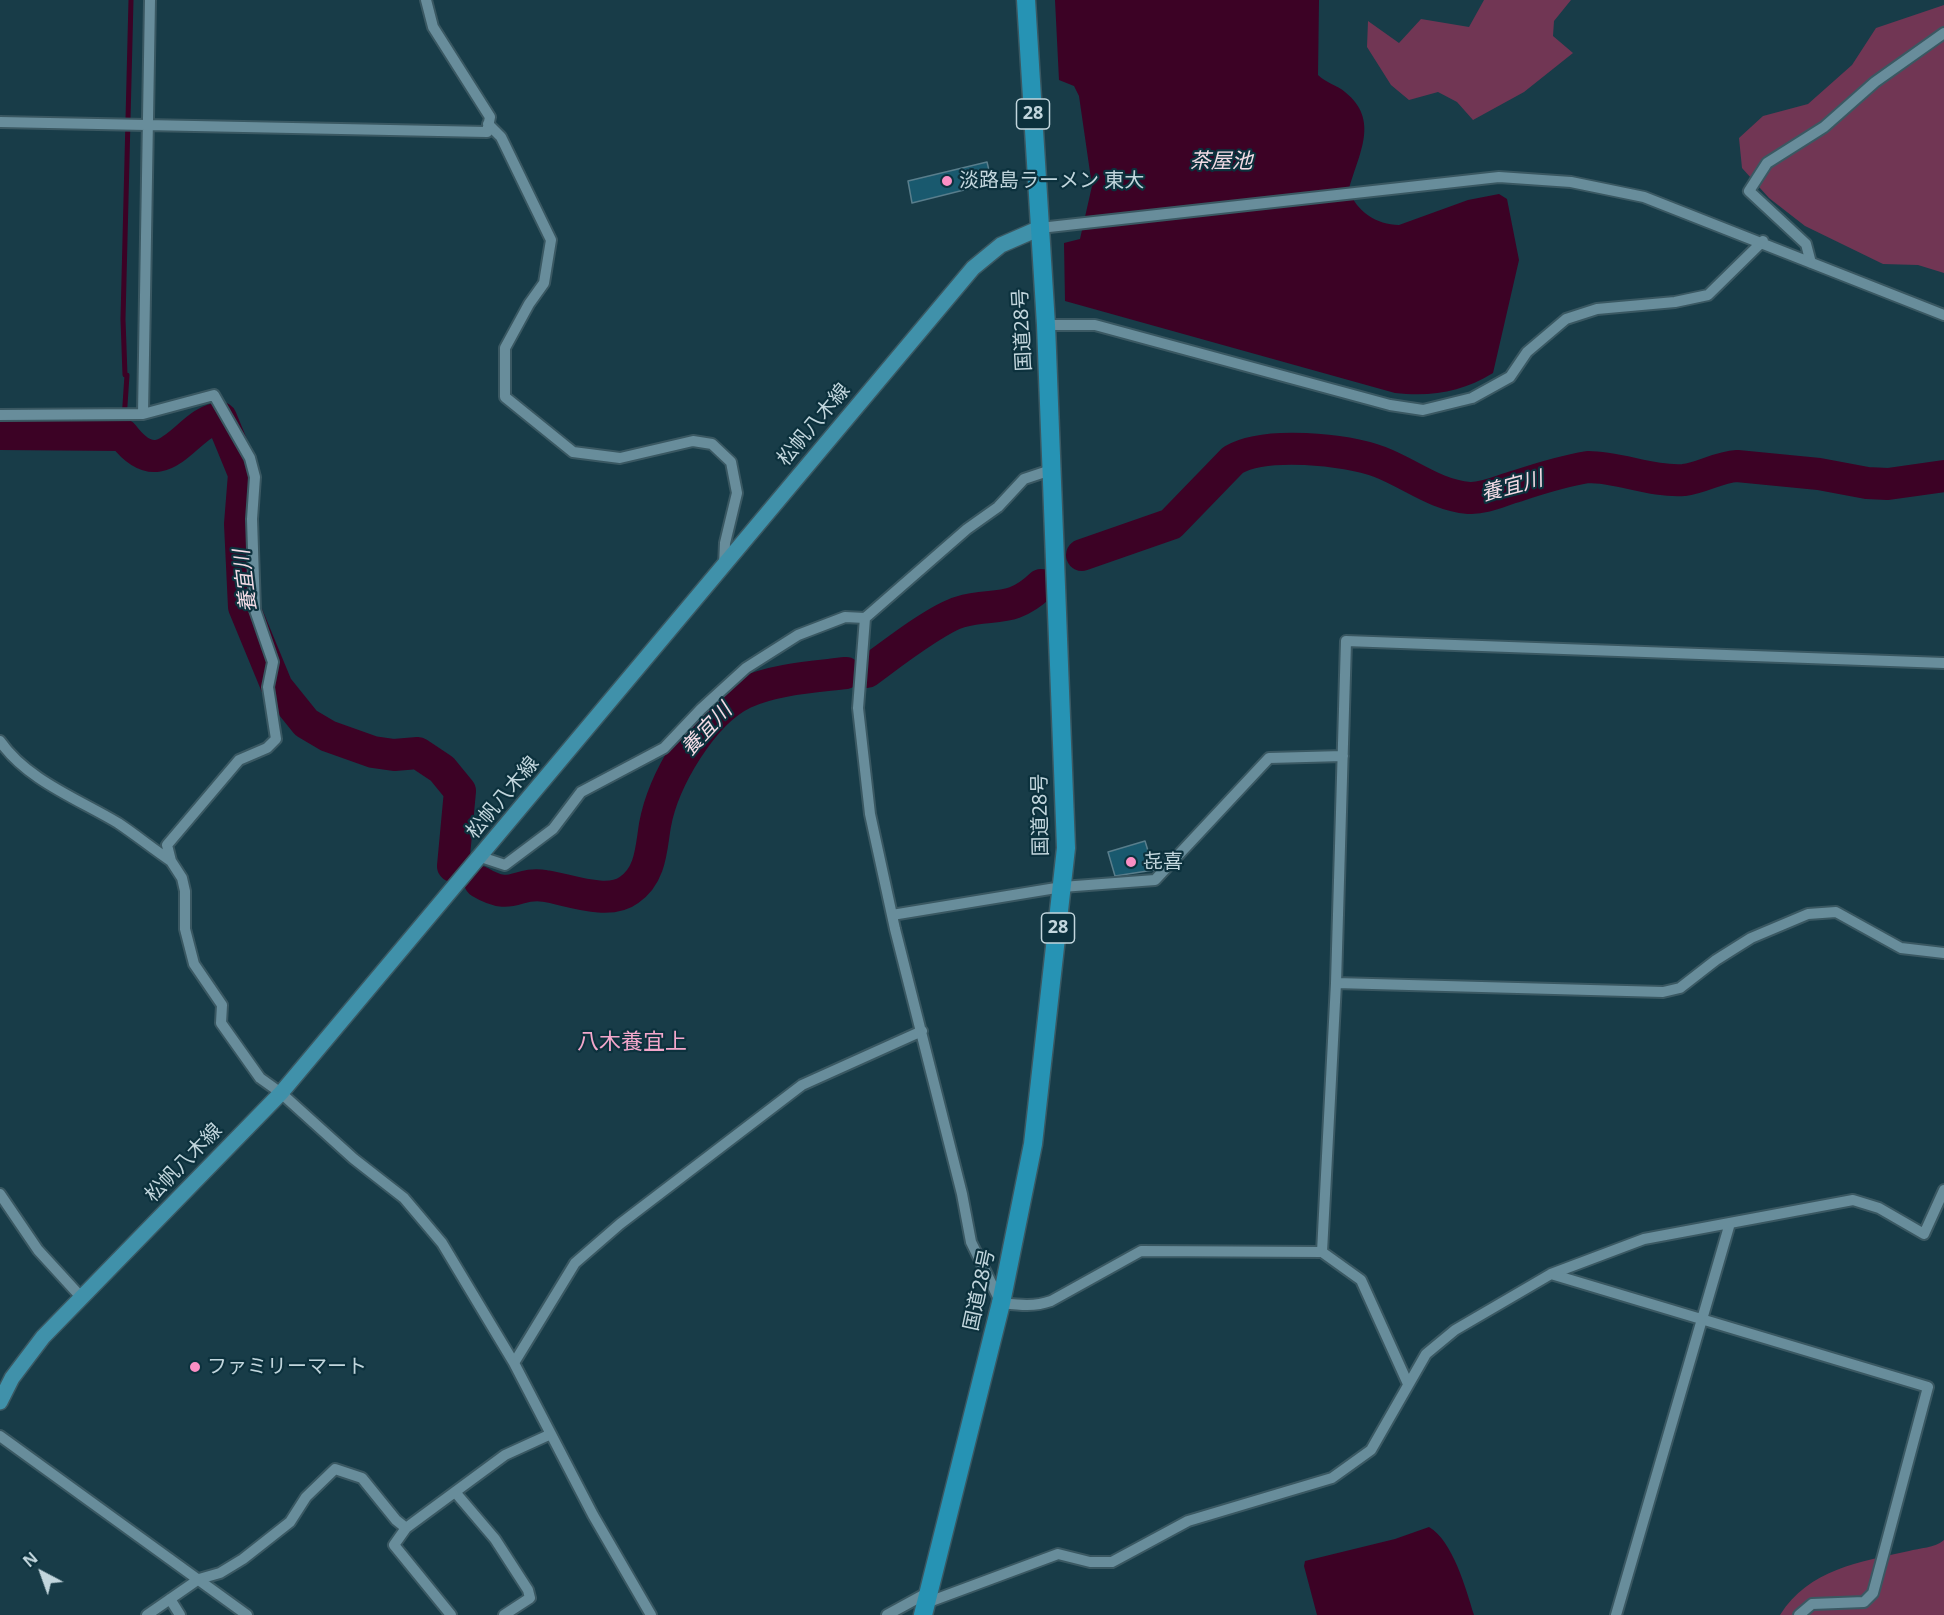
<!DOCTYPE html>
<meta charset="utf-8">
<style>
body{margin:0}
#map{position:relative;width:1944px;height:1615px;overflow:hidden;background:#183c48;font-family:"Noto Sans",sans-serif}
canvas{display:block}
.north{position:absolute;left:12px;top:1543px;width:60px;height:60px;-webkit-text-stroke:4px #0c313d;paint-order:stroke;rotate:319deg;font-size:16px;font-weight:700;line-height:24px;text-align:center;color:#c2d6dd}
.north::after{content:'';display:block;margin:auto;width:21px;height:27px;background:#c2d6dd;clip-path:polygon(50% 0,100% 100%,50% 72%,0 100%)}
</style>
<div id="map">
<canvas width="1944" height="1615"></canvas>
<div class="north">N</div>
</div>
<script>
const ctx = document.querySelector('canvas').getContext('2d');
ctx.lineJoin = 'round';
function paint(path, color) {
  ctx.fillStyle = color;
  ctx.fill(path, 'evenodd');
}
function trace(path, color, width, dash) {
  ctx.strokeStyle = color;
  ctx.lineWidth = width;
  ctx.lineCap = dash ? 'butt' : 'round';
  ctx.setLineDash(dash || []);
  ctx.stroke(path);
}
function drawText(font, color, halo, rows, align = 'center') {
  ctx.font = font + ' "Noto Sans","Noto Sans JP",sans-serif';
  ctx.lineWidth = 4.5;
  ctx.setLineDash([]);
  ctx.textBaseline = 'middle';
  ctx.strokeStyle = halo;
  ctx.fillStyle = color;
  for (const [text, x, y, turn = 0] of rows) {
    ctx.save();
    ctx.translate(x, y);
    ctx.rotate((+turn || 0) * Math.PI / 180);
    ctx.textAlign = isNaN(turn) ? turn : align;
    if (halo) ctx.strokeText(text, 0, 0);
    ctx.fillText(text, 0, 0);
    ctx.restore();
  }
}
const green = new Path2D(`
 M1484,0H1571L1554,21L1553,36L1573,53L1524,92L1473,120L1457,102L1438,92L1409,100L1391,85L1367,47L1368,21L1399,43L1421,19L1469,27Z
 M1944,5V273L1918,265L1883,264L1805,226L1769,198L1742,168L1739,138L1763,116L1808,104L1852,65L1876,28Z
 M1944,1540V1615H1780C1809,1569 1859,1562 1909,1551C1919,1548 1935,1548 1944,1540Z`);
const water = new Path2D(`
 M1055,0H1319L1318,75C1326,83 1337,85 1345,92C1380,120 1359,153 1349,189C1355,211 1377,225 1399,225L1468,200L1499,194L1507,199L1519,260L1493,373C1462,392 1432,397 1395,393L1065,301L1064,243L1080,239L1092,186L1079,96L1074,86L1059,80Z
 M1429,1527C1453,1541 1466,1589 1474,1615H1317L1304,1566L1305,1561L1395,1539Z`);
const stream = new Path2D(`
 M123,435L127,375H125L123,319L131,0`);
const river = new Path2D(`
 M0,434L123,435C165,490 186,420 221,418L244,474L240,524L244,607L277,687L306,723L328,736L373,752L394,755L418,753L442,769L460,791L453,866
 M1082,555L1171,524L1233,460C1265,441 1345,449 1380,462C1411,474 1435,495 1469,498C1485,499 1502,490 1517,486C1541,478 1563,471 1588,467C1620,467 1651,482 1684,480C1702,478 1718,467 1737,466L1819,474L1867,483L1888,484L1944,476
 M867,672C889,656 936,619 960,612C993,602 1011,614 1041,585
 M480,882C513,902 516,881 545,886C567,889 608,906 629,890C651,875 651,849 655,825C663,781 702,713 744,693C775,679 813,677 846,673`);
const building = new Path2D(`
 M987,162L992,183L912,203L908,181Z
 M1145,841L1154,870L1115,876L1108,852Z`);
const minor = new Path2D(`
 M0,122L487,132L490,117L433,27L426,0
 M488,124L501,137L551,240L544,283L529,304L505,348V397L573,452L620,458L693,441L712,444L731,462L737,493L725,543L724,565
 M1040,228L1499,177L1571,182L1644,197L1944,315
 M1811,263L1806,244L1749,191L1767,163L1824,127L1875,82L1944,33
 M1046,325H1095L1390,405L1423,410L1472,398L1510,377L1527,352L1566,319L1597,309L1675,302L1708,295L1763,241
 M143,414L150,0
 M0,415L143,414L214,395L250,458L255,477L252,519L255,610L273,662L268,687L276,739L267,748L239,760L167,845L171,861L182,878L185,891V929L194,964L222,1005L221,1023L260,1078L281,1093L354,1159L404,1198L442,1243L514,1363L593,1515L651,1615
 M1051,470L1024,479L998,507L967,529L865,618L858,708L870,814L895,929L962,1194L971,1242L1001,1303C1019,1305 1034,1307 1051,1301L1141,1251L1322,1252L1361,1280L1408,1384
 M0,741C27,780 78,799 118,823C136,835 153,849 171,861
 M481,857L505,865L553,829L581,792L664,748L701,709L746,668L798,635L845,617L865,618
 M892,915L1062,887L1155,880L1269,758L1343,756
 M1336,983L1663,992L1680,988L1716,960L1751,938L1808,914L1836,912L1901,948L1944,953
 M0,1194L38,1250L81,1297
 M1322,1252L1336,983L1346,641L1944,663
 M1551,1274L1928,1387L1873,1593L1864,1602L1812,1604L1799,1615
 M514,1363L575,1263L620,1224L802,1085L922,1031
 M0,1436L247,1615
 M455,1492L495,1539L528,1590L530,1598L504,1615
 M170,1599L180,1615
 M926,1603L1058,1554L1090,1562H1112L1188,1521L1332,1478L1371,1450L1426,1354L1455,1330L1551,1274L1644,1239L1853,1200L1879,1208L1924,1234L1944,1190
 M147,1615L199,1579L220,1573L243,1559L290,1522L306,1497L335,1469L362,1478L396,1520L406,1528
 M451,1615L394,1545L406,1528L505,1455L551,1434
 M887,1615L929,1592
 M1616,1615L1730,1223`);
const major = new Path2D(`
 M0,1402L12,1378L43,1337L281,1093L973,268L1001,245L1040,228`);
const highway = new Path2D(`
 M923,1615L1001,1303L1033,1144L1066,848L1046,325L1026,0`);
const markers = [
 [947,181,6,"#fb8fc4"],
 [1131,862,6,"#fb8fc4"],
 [195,1367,6,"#fb8fc4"]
];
const shields = [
 [1033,114,33],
 [1058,928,33]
];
const shieldNames = [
 ["28",1033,114],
 ["28",1058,928]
];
const poiNames = [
 ["淡路島ラーメン 東大",959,181],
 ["㐂喜",1143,862],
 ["ファミリーマート",207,1367]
];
const streetNames = [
 ["国道28号",1023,330,-93],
 ["松帆八木線",814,425,-50],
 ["松帆八木線",503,798,-50],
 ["国道28号",1041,815,-91],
 ["松帆八木線",184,1163,-46],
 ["国道28号",980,1290,-78]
];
const waterNames = [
 ["茶屋池",1221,162],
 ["養宜川",1512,487,-15],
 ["養宜川",246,581,-97],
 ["養宜川",707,730,-47]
];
const quarterNames = [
 ["八木養宜上",632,1043]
];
paint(green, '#713654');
paint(water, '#3c0225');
trace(stream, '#3c0225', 5);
trace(river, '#3c0225', 32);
paint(building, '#19596e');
trace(building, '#597e8c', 1.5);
trace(minor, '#3a5862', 14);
trace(major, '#3a5862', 18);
trace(highway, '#3a5862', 21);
trace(minor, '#688d9b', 10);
trace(major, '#4091aa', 15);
trace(highway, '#2693b4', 18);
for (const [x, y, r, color] of markers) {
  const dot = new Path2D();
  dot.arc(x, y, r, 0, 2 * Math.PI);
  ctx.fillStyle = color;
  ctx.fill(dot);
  trace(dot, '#0c313d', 2);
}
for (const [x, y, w] of shields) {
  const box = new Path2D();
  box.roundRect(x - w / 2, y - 15, w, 30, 4.5);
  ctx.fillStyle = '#0c313d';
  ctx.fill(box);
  trace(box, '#c2d6dd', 1.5);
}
drawText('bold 18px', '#c2d6dd', null, shieldNames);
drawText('20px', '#c2d6dd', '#0c313d', poiNames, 'left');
drawText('20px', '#c2d6dd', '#0c313d', streetNames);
drawText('italic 21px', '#f3dbe5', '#0c313d', waterNames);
drawText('22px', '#f3a7cb', '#0c313d', quarterNames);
</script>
